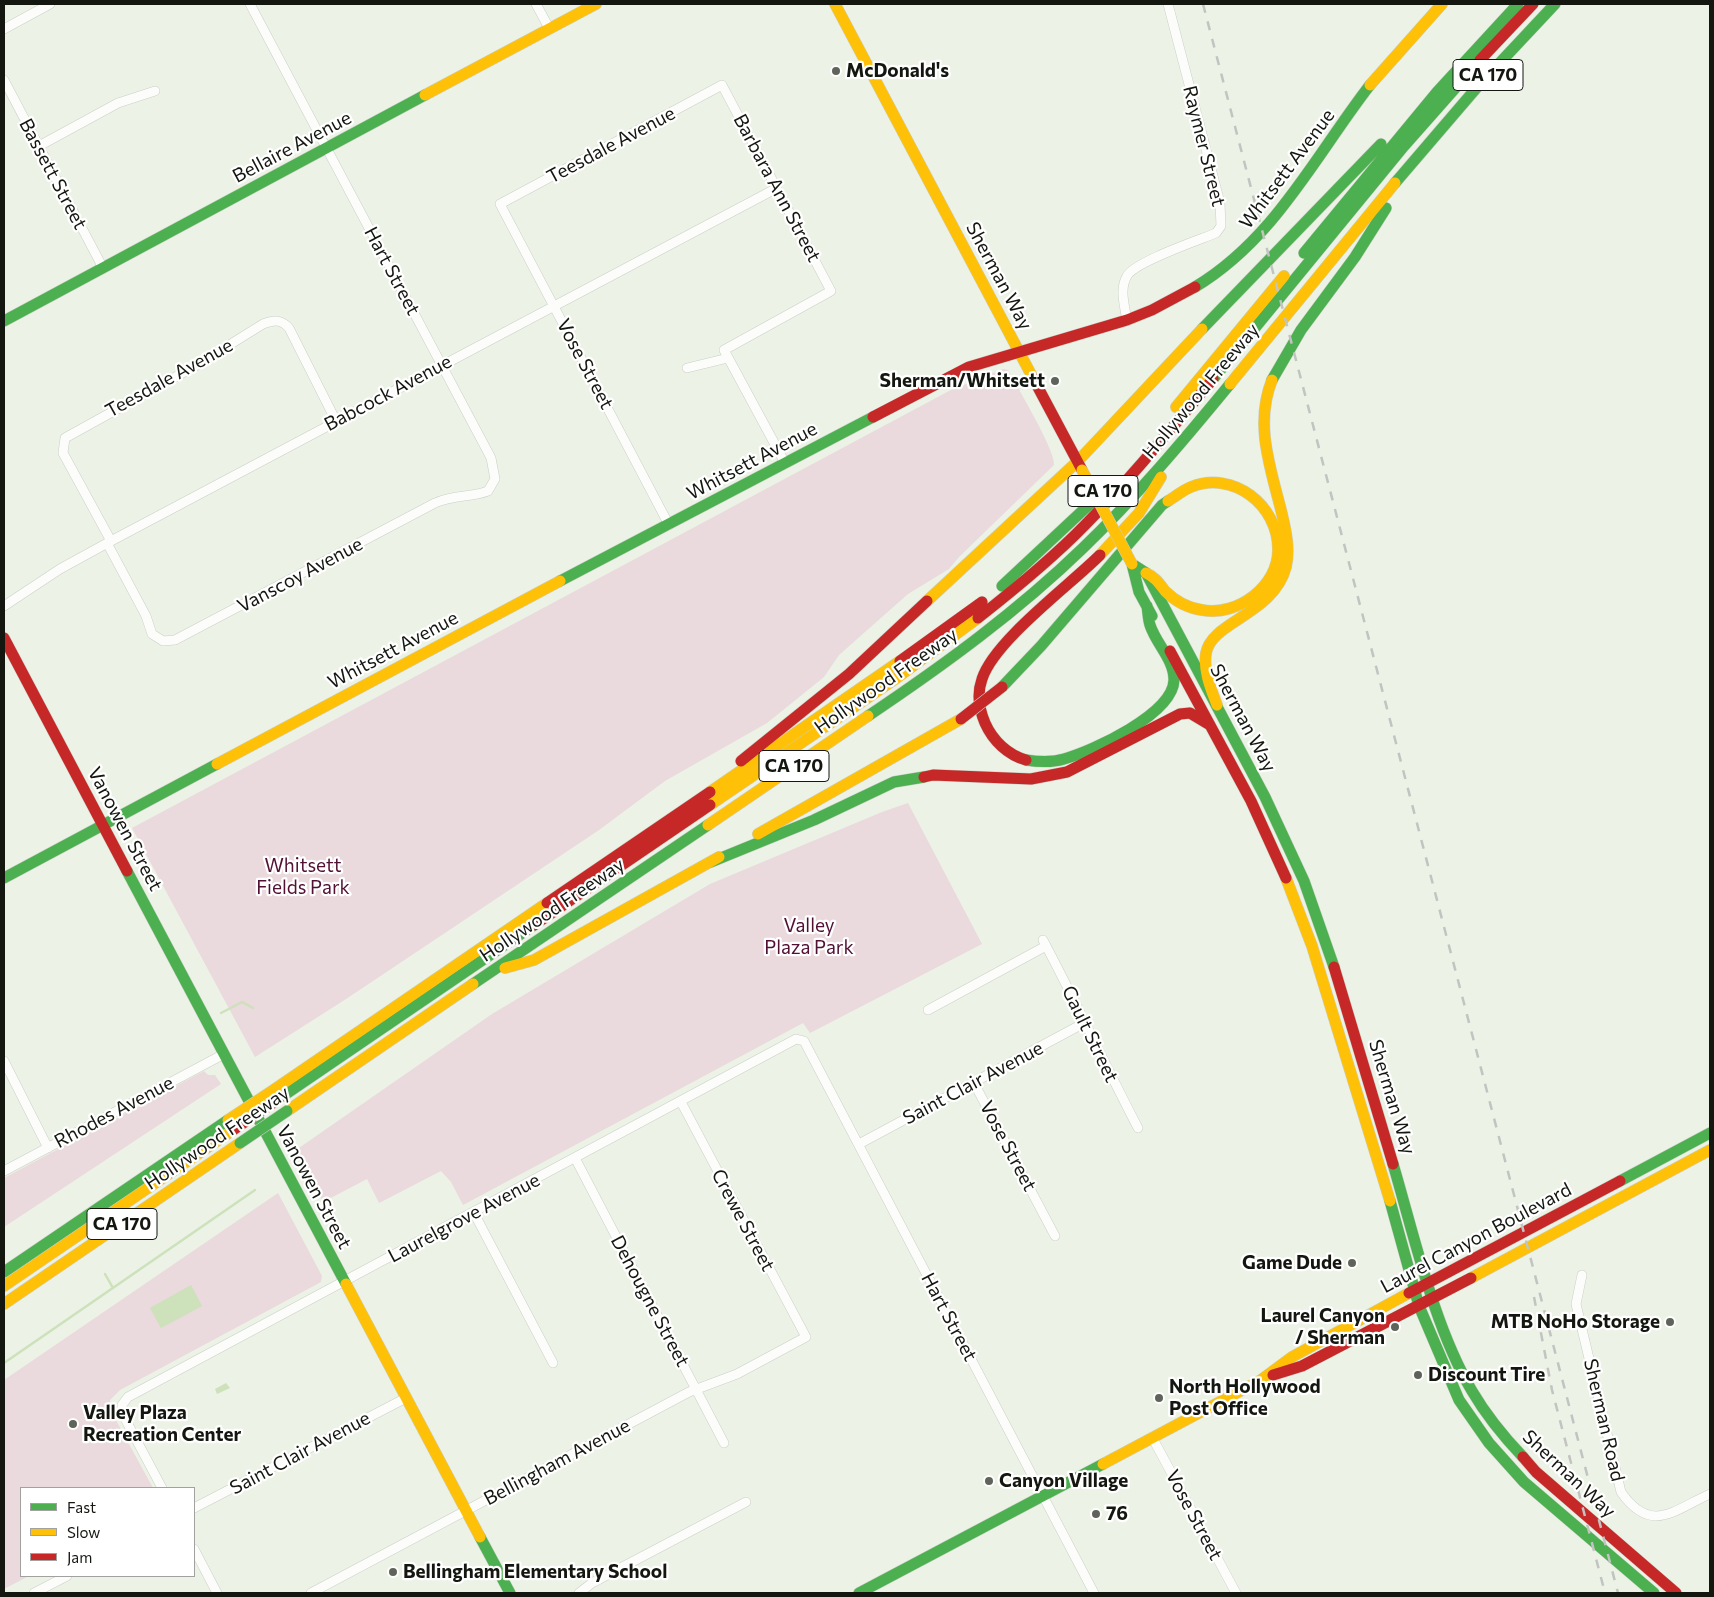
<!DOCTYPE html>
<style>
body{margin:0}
#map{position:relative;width:1714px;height:1597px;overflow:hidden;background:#ecf2e6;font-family:Commissioner,sans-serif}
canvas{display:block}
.frame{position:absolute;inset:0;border:5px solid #131710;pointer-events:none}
.legend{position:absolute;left:20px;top:1487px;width:175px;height:90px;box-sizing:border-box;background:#fff;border:1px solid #a1a29f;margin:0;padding:6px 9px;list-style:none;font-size:15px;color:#131710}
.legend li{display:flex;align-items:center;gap:10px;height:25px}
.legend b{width:25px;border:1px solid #a1a29f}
</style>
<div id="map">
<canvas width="1714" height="1597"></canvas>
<div class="frame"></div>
<ul class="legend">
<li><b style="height:6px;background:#4caf50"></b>Fast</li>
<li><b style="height:6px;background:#ffc107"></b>Slow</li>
<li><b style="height:6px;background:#c62828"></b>Jam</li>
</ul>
</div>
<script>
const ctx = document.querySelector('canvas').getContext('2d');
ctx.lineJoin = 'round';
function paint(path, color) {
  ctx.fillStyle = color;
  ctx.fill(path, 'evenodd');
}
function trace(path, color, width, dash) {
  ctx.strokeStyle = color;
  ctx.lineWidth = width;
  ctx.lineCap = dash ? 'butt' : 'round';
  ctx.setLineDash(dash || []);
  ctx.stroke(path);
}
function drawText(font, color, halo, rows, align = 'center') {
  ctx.font = font + ' Commissioner,sans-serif';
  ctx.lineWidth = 4.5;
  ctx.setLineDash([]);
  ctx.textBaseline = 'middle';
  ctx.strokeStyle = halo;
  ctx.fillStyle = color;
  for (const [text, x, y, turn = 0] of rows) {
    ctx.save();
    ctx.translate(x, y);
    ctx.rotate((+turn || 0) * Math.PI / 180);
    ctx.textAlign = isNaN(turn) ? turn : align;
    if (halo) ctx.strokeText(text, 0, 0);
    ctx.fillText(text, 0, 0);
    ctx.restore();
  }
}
const green = new Path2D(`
 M1003,369L1008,370C1017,387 1056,451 1054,465L959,557L949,569L908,594L839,655L824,677L767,723L665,781L599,830L346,999L255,1057L132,828L949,391Z
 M908,803L982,944L810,1033L803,1023L463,1205L451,1182L441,1171L379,1203L367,1179L323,1202L296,1150L492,1014L710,884L882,812Z
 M204,1071L208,1075H215L221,1084L4,1227V1178Z
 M278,1193L322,1276L321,1282L120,1390L110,1400L111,1411L153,1488H21V1576H29L4,1589V1380Z`);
const water = new Path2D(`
 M191,1285L202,1306L161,1328L150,1308Z
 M226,1383L230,1388L217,1394L215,1389Z`);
const stream = new Path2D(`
 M221,1013L242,1002L253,1008
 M105,1274L113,1288
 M4,1363L255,1190`);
const street = new Path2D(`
 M536,4L549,28
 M4,29L50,4
 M4,80L103,268
 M39,146L118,103L155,91
 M1127,321C1125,307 1119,289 1127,276C1134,262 1199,240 1216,233L1221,226L1220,203L1168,4
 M687,368L728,358
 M669,525L500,204L722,85L831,291L724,350L785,463
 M111,541L63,453L65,438L197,365L263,324C274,320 281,319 289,328L336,421
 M107,543L146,616L152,634L163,641L175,640L435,503C455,494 470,498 488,491L495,479L491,458L250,4
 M4,606L60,569L111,541L777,188
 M1043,940C1076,1002 1105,1065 1138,1128
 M928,1010L1046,946
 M4,1061L48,1148
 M974,1083L1055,1236
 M859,1144L1086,1022
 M575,1158L724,1443
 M4,1171L224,1054
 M474,1213L553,1363
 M1582,1275L1576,1304L1621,1492C1651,1535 1674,1510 1710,1494
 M1152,1437L1236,1593
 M162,1488L122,1413V1405L128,1397L796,1039L804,1041L1094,1593
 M194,1508L406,1398
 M194,1549L217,1593
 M34,1593L67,1576
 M311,1593L689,1392L737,1374L806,1337L681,1102
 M579,1593L592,1583L746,1502`);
const fast = new Path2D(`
 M1395,183L1479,85L1555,4
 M1304,253L1437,92L1518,4
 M1195,287C1275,239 1315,156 1370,85
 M4,321L425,95
 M1202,329L1381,144
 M1213,379L1404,146L1480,60
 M1272,380L1301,330L1355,257L1386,208
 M1132,564L1146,573L1265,797L1304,881L1334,967
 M1132,564L1139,592L1152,616
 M560,581L873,417
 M1002,586L1093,501
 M1002,687L1041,646L1162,505L1168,501
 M868,716C944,665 1018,611 1083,548C1136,497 1184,440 1230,384
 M1026,760C1039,762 1051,763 1064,759C1093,751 1173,714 1174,680C1174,659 1156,644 1150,625C1148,619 1148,612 1147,606
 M711,862L814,820L894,782L924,777
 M127,871L346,1284
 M4,878L217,764
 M473,984L708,825
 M280,1098L534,925
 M1393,1164C1414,1235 1434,1327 1472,1391C1486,1415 1504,1437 1523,1457
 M1620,1181L1710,1133
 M1390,1201L1419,1306L1459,1400L1489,1443L1524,1482L1654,1593
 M4,1272L228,1120
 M480,1537L510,1593
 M859,1593L1103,1464`);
const slow = new Path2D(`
 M835,4L1033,378
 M1370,85L1442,4
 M425,95L596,4
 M1230,384L1395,183
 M1176,407L1284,276
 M1100,555L1139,513L1161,477
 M1146,573C1155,577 1159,583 1165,591C1175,601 1188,608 1202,610C1237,617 1279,586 1278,549C1278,505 1233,470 1191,487C1183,490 1175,497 1168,501
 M927,601L1078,461L1202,329
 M1217,705C1211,689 1203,671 1206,653C1212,621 1273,615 1286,567C1290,549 1286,531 1282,514C1271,469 1254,425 1272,380
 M217,764L560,581
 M710,792L900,661
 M710,805L898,677L978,618
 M708,825L868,716
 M758,834L961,719
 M1286,878L1312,946L1390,1201
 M505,968L534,960L719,857
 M275,1089L547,903
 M287,1111L473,984
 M1471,1278L1710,1150
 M346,1284L480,1537
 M4,1286L233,1130
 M4,1304L240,1143
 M1103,1464L1261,1380L1292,1357L1409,1293`);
const jam = new Path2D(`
 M1480,60L1533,4
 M1033,378L1082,470
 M873,417L969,367L1127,320L1152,310L1195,287
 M978,618C1015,589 1052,559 1085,525C1130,479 1171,429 1213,379
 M4,638L127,871
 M1170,651L1251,801L1286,878
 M900,661L982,602
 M1026,760C1008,755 993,741 985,723C979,709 977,693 982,679C994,641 1070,585 1100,555
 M741,761L849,674L927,601
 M924,777L933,775L1031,779L1067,772L1180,714L1190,713L1210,725
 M547,903L710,792
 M534,925L710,805
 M1334,967L1393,1164
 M1409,1293L1620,1181
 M1273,1375L1302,1366L1471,1278
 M1523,1457L1536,1472L1676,1593`);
const rail = new Path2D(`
 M1203,4L1618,1593
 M1534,1297L1552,1390L1605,1593`);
const fastBridge = new Path2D(`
 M240,1143L287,1111`);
const slowBridge = new Path2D(`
 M1082,470L1132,564
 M228,1120L275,1089`);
const jamBridge = new Path2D(`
 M961,719L1002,687
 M233,1130L280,1098`);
const markers = [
 [836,71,5,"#5f645b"],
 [1055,381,5,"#5f645b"],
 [1352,1263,5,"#5f645b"],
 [1670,1322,5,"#5f645b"],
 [1395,1327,5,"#5f645b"],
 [1418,1375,5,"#5f645b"],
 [1159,1398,5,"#5f645b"],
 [73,1424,5,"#5f645b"],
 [989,1481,5,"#5f645b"],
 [1096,1514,5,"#5f645b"],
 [393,1572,5,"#5f645b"]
];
const shields = [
 [1488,75,70],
 [1103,491,70],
 [794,766,70],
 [122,1224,70]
];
const shieldNames = [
 ["CA 170",1488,75],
 ["CA 170",1103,491],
 ["CA 170",794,766],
 ["CA 170",122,1224]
];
const poiNames = [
 ["McDonald's",846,71],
 ["Sherman/Whitsett",1045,381,"right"],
 ["Game Dude",1342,1263,"right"],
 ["Laurel Canyon",1385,1316,"right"],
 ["/ Sherman",1385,1338,"right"],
 ["MTB NoHo Storage",1660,1322,"right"],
 ["Discount Tire",1428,1375],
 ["North Hollywood",1169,1387],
 ["Post Office",1169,1409],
 ["Valley Plaza",83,1413],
 ["Recreation Center",83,1435],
 ["Canyon Village",999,1481],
 ["76",1106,1514],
 ["Bellingham Elementary School",403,1572]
];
const streetNames = [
 ["Teesdale Avenue",611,145,-28],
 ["Raymer Street",1204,146,76],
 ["Bellaire Avenue",292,147,-28],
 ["Whitsett Avenue",1287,169,-53],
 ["Bassett Street",53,174,62],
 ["Barbara Ann Street",777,188,62],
 ["Hart Street",392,271,62],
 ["Sherman Way",999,276,62],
 ["Vose Street",585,364,62],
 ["Teesdale Avenue",169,378,-29],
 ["Hollywood Freeway",1201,391,-50],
 ["Babcock Avenue",388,393,-28],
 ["Whitsett Avenue",752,461,-28],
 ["Vanscoy Avenue",300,575,-28],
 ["Whitsett Avenue",393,650,-28],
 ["Hollywood Freeway",886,681,-35],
 ["Sherman Way",1243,718,62],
 ["Vanowen Street",125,829,62],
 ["Hollywood Freeway",552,910,-34],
 ["Gault Street",1090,1034,64],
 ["Saint Clair Avenue",973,1083,-28],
 ["Sherman Way",1392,1097,73],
 ["Rhodes Avenue",114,1112,-28],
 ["Hollywood Freeway",217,1138,-34],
 ["Vose Street",1008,1146,62],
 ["Vanowen Street",314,1187,62],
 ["Laurelgrove Avenue",464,1218,-28],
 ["Crewe Street",743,1220,62],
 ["Laurel Canyon Boulevard",1476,1238,-28],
 ["Dehougne Street",650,1301,62],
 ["Hart Street",949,1317,62],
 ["Sherman Road",1604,1420,77],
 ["Saint Clair Avenue",300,1453,-28],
 ["Bellingham Avenue",557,1462,-28],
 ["Sherman Way",1569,1474,43],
 ["Vose Street",1194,1515,62]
];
const parkNames = [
 ["Whitsett",303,866],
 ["Fields Park",303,888],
 ["Valley",809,926],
 ["Plaza Park",809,948]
];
paint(green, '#ead9dd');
paint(water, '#cde1bb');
trace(stream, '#cde1bb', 2.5);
trace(street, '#cacfc6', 10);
trace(fast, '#cacfc6', 12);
trace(slow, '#cacfc6', 12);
trace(jam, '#cacfc6', 12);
trace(street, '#fcfdfb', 9);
trace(fast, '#4caf50', 11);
trace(slow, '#ffc107', 11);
trace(jam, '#c62828', 11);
trace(rail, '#c2c4c1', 2.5, [9, 9]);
trace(fastBridge, '#cacfc6', 12, []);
trace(slowBridge, '#cacfc6', 12, []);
trace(jamBridge, '#cacfc6', 12, []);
trace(fastBridge, '#4caf50', 11);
trace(slowBridge, '#ffc107', 11);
trace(jamBridge, '#c62828', 11);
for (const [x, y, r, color] of markers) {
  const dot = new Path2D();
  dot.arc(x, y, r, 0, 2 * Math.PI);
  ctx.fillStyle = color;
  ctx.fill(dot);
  trace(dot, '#fff', 2);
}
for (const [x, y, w] of shields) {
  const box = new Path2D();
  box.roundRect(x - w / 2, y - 15.5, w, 31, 4);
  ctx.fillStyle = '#fff';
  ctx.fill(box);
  trace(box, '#131710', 1);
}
drawText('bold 18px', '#131710', null, shieldNames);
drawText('bold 19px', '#131710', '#fff', poiNames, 'left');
drawText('19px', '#131710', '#fff', streetNames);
drawText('19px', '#511034', '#fff', parkNames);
</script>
